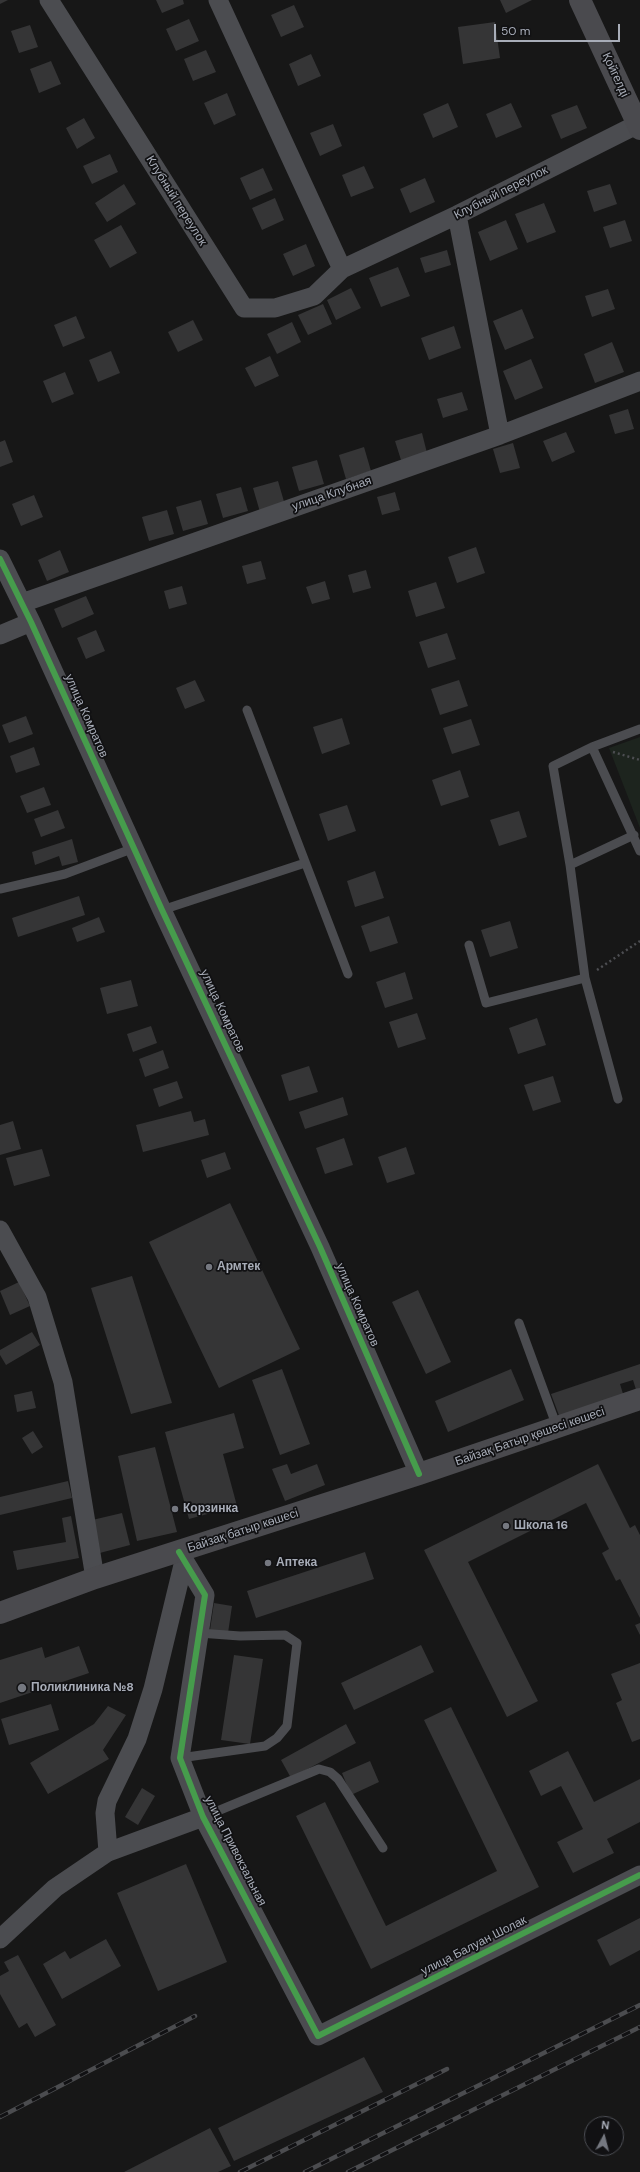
<!DOCTYPE html>
<meta charset="utf-8">
<style>
body{margin:0}
#map{position:relative;width:640px;height:2172px;overflow:hidden;background:#171717;font-family:"DM Sans",sans-serif}
canvas{display:block}
.north{position:absolute;left:584px;top:2116px;width:40px;height:40px;box-sizing:border-box;background:#111113;border:1px solid #4d4f55;border-radius:50%;rotate:7deg;font-size:11px;font-weight:700;line-height:16px;text-align:center;color:#a8adb8}
.north::after{content:'';display:block;margin:auto;width:14px;height:18px;background:#757880;clip-path:polygon(50% 0,100% 100%,50% 72%,0 100%)}
.scale{position:absolute;left:494px;top:24px;width:126px;height:18px;box-sizing:border-box;border:2px solid #a8adb8;border-top:0;padding-left:5px;font-size:12px;line-height:14px;white-space:nowrap;color:#a8adb8;-webkit-text-stroke:3px #111113;paint-order:stroke}
</style>
<div id="map">
<canvas width="640" height="2172"></canvas>
<div class="north">N</div>
<div class="scale">50 m</div>
</div>
<script>
const ctx = document.querySelector('canvas').getContext('2d');
ctx.lineJoin = 'round';
function paint(path, color) {
  ctx.fillStyle = color;
  ctx.fill(path, 'evenodd');
}
function trace(path, color, width, dash) {
  ctx.strokeStyle = color;
  ctx.lineWidth = width;
  ctx.lineCap = dash ? 'butt' : 'round';
  ctx.setLineDash(dash || []);
  ctx.stroke(path);
}
function drawText(font, color, halo, rows, align = 'center') {
  ctx.font = font + ' "DM Sans",sans-serif';
  ctx.lineWidth = 3.5;
  ctx.setLineDash([]);
  ctx.textBaseline = 'middle';
  ctx.strokeStyle = halo;
  ctx.fillStyle = color;
  for (const [text, x, y, turn = 0] of rows) {
    ctx.save();
    ctx.translate(x, y);
    ctx.rotate((+turn || 0) * Math.PI / 180);
    ctx.textAlign = isNaN(turn) ? turn : align;
    if (halo) ctx.strokeText(text, 0, 0);
    ctx.fillText(text, 0, 0);
    ctx.restore();
  }
}
const green = new Path2D(`
 M640,737V828L609,748Z`);
const building = new Path2D(`
 M0,0H8L0,4Z
 M156,0H183L184,4L162,13Z
 M500,0H532L506,13Z
 M294,5L304,27L281,37L271,15Z
 M189,19L199,41L176,51L166,29Z
 M495,22L500,58L463,64L458,27Z
 M30,25L38,47L19,53L11,31Z
 M206,50L216,72L193,81L184,59Z
 M311,54L321,76L298,86L289,64Z
 M51,61L61,84L39,93L30,69Z
 M227,93L236,115L214,125L204,103Z
 M448,103L458,127L433,138L423,114Z
 M511,103L522,127L496,138L486,114Z
 M577,105L587,128L561,139L551,115Z
 M84,118L95,138L77,149L66,128Z
 M333,124L342,146L320,156L310,133Z
 M110,154L118,172L92,184L83,166Z
 M364,166L374,188L351,197L342,175Z
 M263,168L273,190L250,200L240,178Z
 M425,178L435,202L410,213L400,189Z
 M124,184L136,204L107,222L95,203Z
 M610,184L617,204L594,212L587,191Z
 M275,198L284,220L262,230L252,208Z
 M544,203L556,232L527,243L515,214Z
 M506,220L518,249L490,261L478,232Z
 M625,220L632,241L610,248L603,227Z
 M121,225L137,253L110,268L94,240Z
 M306,244L315,266L293,276L283,254Z
 M447,250L451,265L425,273L420,258Z
 M398,267L410,296L381,307L369,278Z
 M351,288L361,308L336,320L327,300Z
 M608,289L615,309L592,317L585,296Z
 M323,304L332,324L308,335L298,315Z
 M522,309L534,338L505,350L493,321Z
 M76,316L85,338L63,347L54,325Z
 M193,320L203,340L178,352L168,332Z
 M292,322L301,342L277,354L267,334Z
 M454,326L461,348L429,360L421,338Z
 M612,342L624,372L595,383L584,354Z
 M111,351L120,373L98,382L89,360Z
 M270,356L279,376L255,387L245,368Z
 M531,359L543,388L515,400L503,371Z
 M65,372L74,394L52,403L43,381Z
 M462,392L468,410L443,418L437,399Z
 M628,409L634,429L615,434L609,415Z
 M566,432L575,452L552,462L543,441Z
 M422,433L427,453L401,460L395,441Z
 M5,440L13,462L0,467V442Z
 M513,443L520,468L500,473L493,449Z
 M364,447L371,471L346,479L339,455Z
 M317,460L324,484L299,491L292,467Z
 M278,481L285,505L260,512L253,488Z
 M241,487L248,511L223,518L216,494Z
 M395,492L400,510L382,515L377,497Z
 M34,495L43,517L21,526L12,504Z
 M201,500L208,524L183,531L176,507Z
 M167,510L174,534L149,541L142,517Z
 M476,547L485,573L457,583L448,557Z
 M60,550L69,572L47,581L38,560Z
 M261,561L266,579L247,584L242,566Z
 M366,570L371,588L353,593L348,575Z
 M325,581L330,599L312,604L306,587Z
 M436,582L445,608L416,617L408,591Z
 M182,586L187,604L169,609L164,591Z
 M86,596L94,614L62,628L54,609Z
 M96,630L105,651L86,659L77,638Z
 M447,633L456,659L428,668L419,642Z
 M195,680L205,701L185,709L176,688Z
 M459,680L468,706L440,715L431,689Z
 M26,716L33,734L9,743L2,725Z
 M342,718L350,744L322,754L313,727Z
 M471,719L480,745L452,754L443,728Z
 M34,747L40,765L16,773L10,756Z
 M460,770L469,797L441,806L432,780Z
 M44,787L51,805L27,813L20,796Z
 M347,805L356,831L328,841L319,814Z
 M58,810L65,828L41,837L34,819Z
 M519,811L527,837L499,846L490,820Z
 M72,839L78,862L62,866L59,856L35,865L32,852Z
 M375,871L384,898L355,907L347,881Z
 M79,896L85,915L18,937L12,918Z
 M389,916L398,943L370,952L361,926Z
 M99,917L105,932L77,942L72,928Z
 M510,921L518,948L490,957L481,930Z
 M405,972L413,999L385,1008L376,982Z
 M131,980L138,1006L107,1014L100,988Z
 M417,1013L426,1039L398,1048L389,1022Z
 M537,1018L546,1045L518,1054L509,1028Z
 M151,1026L157,1043L133,1052L127,1034Z
 M163,1050L169,1068L145,1077L139,1059Z
 M309,1066L318,1092L289,1101L281,1075Z
 M553,1076L561,1102L533,1111L524,1085Z
 M177,1081L183,1098L159,1107L153,1089Z
 M343,1097L348,1115L305,1129L299,1112Z
 M191,1111L194,1122L205,1119L209,1135L143,1152L136,1125Z
 M13,1121L21,1149L0,1155V1125Z
 M344,1138L353,1165L325,1174L316,1148Z
 M406,1147L415,1174L387,1183L378,1157Z
 M42,1149L50,1176L14,1186L6,1158Z
 M225,1152L231,1169L207,1178L201,1160Z
 M230,1203L300,1349L219,1388L149,1242Z
 M132,1276L172,1403L131,1414L91,1288Z
 M19,1282L30,1306L10,1315L0,1291Z
 M418,1290L451,1362L426,1374L392,1302Z
 M32,1332L40,1345L6,1365L0,1355V1350Z
 M640,1364V1395L638,1396L633,1380L620,1384L624,1397L560,1418L551,1394Z
 M282,1369L310,1444L280,1455L252,1380Z
 M511,1369L524,1400L448,1432L435,1401Z
 M32,1391L36,1408L17,1412L14,1395Z
 M234,1413L244,1448L223,1454L237,1506L189,1519L165,1432Z
 M33,1431L43,1447L32,1454L22,1438Z
 M155,1447L177,1532L137,1541L118,1456Z
 M287,1464L291,1474L317,1464L325,1485L285,1501L272,1469Z
 M598,1464L630,1528L635,1525L640,1535V1618L620,1579L616,1581L602,1553L609,1549L586,1503L468,1562L538,1701L507,1717L424,1550Z
 M68,1481L72,1498L0,1515V1497Z
 M122,1513L130,1545L96,1554L88,1521Z
 M71,1516L79,1558L17,1570L13,1551L66,1542L62,1518Z
 M365,1552L374,1579L256,1618L247,1591Z
 M214,1603L232,1606L228,1633L210,1630Z
 M640,1623V1635L635,1625Z
 M421,1645L434,1672L354,1710L341,1683Z
 M79,1646L89,1673L0,1703V1660L42,1647L45,1658Z
 M234,1655L263,1659L250,1744L221,1740Z
 M640,1663V1739L632,1742L616,1703L622,1700L611,1674Z
 M51,1704L59,1730L9,1745L1,1719Z
 M108,1706L126,1715L103,1750L109,1759L48,1794L30,1763L94,1724Z
 M451,1707L539,1887L371,1969L296,1816L325,1802L386,1926L497,1871L424,1720Z
 M346,1724L356,1743L291,1778L281,1760Z
 M568,1751L594,1802L640,1779V1822L607,1839L614,1853L573,1873L557,1842L583,1829L561,1786L541,1796L529,1771Z
 M370,1761L379,1782L351,1795L342,1773Z
 M142,1788L155,1796L138,1825L125,1817Z
 M186,1864L227,1962L158,1991L117,1893Z
 M640,1918V1950L610,1966L597,1940Z
 M106,1939L121,1966L62,1999L43,1964L65,1951L70,1959Z
 M18,1955L56,2025L35,2037L27,2023L19,2028L0,1994V1976L9,1971L4,1962Z
 M364,2057L383,2092L234,2161L218,2128Z
 M210,2128L231,2166L218,2172H124Z`);
const path = new Path2D(`
 M613,752L640,760
 M597,970L640,941`);
const lane = new Path2D(`
 M247,710L348,974
 M592,747L640,851
 M570,865L634,835
 M0,889L65,874L134,848
 M162,910L305,863
 M469,945L486,1003L585,978
 M618,1099L585,978L570,865L553,766L592,747L640,729
 M519,1323L557,1427
 M180,1758L265,1746L277,1738L287,1726L297,1643L285,1635L240,1636L199,1633
 M203,1817L319,1769L330,1772L338,1779L383,1848`);
const street = new Path2D(`
 M49,0L244,308H275L314,296L342,269L457,215L638,124
 M218,0L342,269
 M457,215L500,435
 M0,559L31,622L162,910L320,1247L419,1474
 M22,603L500,435L640,381
 M0,635L31,622
 M0,1230L37,1297L63,1382L95,1578
 M179,1552L205,1595L180,1758L203,1817L318,2036L640,1875
 M108,1852L105,1813L107,1801L137,1739L153,1689L184,1561
 M0,1939L55,1888L108,1852L203,1817`);
const secondary = new Path2D(`
 M580,0L640,129
 M0,1613L95,1578L419,1474L640,1399`);
const rail = new Path2D(`
 M0,2117L195,2016
 M240,2172L447,2069
 M305,2172L640,2005
 M348,2172L640,2027`);
const cycleway = new Path2D(`
 M0,559L31,622L162,910L320,1247L419,1474
 M179,1552L205,1595L180,1758L203,1817L318,2036L640,1875`);
const markers = [
 [209,1267,4,"#757880"],
 [175,1509,4,"#757880"],
 [506,1526,4,"#757880"],
 [268,1563,4,"#757880"],
 [22,1688,5,"#757880"]
];
const streetNames = [
 ["Қойгелді",615,75,65],
 ["Клубный переулок",501,193,-27],
 ["Клубный переулок",176,201,58],
 ["улица Клубная",332,494,-19],
 ["улица Комратов",86,716,66],
 ["улица Комратов",222,1011,65],
 ["улица Комратов",357,1305,66],
 ["Байзақ Батыр қөшесі көшесі",530,1437,-19],
 ["Байзақ батыр көшесі",243,1531,-18],
 ["улица Привокзальная",235,1851,63],
 ["улица Балуан Шолак",474,1946,-27]
];
const poiNames = [
 ["Армтек",217,1267],
 ["Корзинка",183,1509],
 ["Школа 16",514,1526],
 ["Аптека",276,1563],
 ["Поликлиника №8",31,1688]
];
paint(green, '#1d241e');
paint(building, '#353536');
trace(path, '#4d4e52', 2.5, [2, 3]);
trace(lane, '#4b4c50', 9);
trace(street, '#4b4c50', 19);
trace(secondary, '#4a4a4e', 22);
trace(rail, '#4b4c4f', 4.5);
trace(rail, '#111113', 3, [9]);
trace(cycleway, '#469c4c', 6);
for (const [x, y, r, color] of markers) {
  const dot = new Path2D();
  dot.arc(x, y, r, 0, 2 * Math.PI);
  ctx.fillStyle = color;
  ctx.fill(dot);
  trace(dot, '#111113', 1.5);
}
drawText('12px', '#a8adb8', '#111113', streetNames);
drawText('bold 12px', '#a8adb8', '#111113', poiNames, 'left');
</script>
